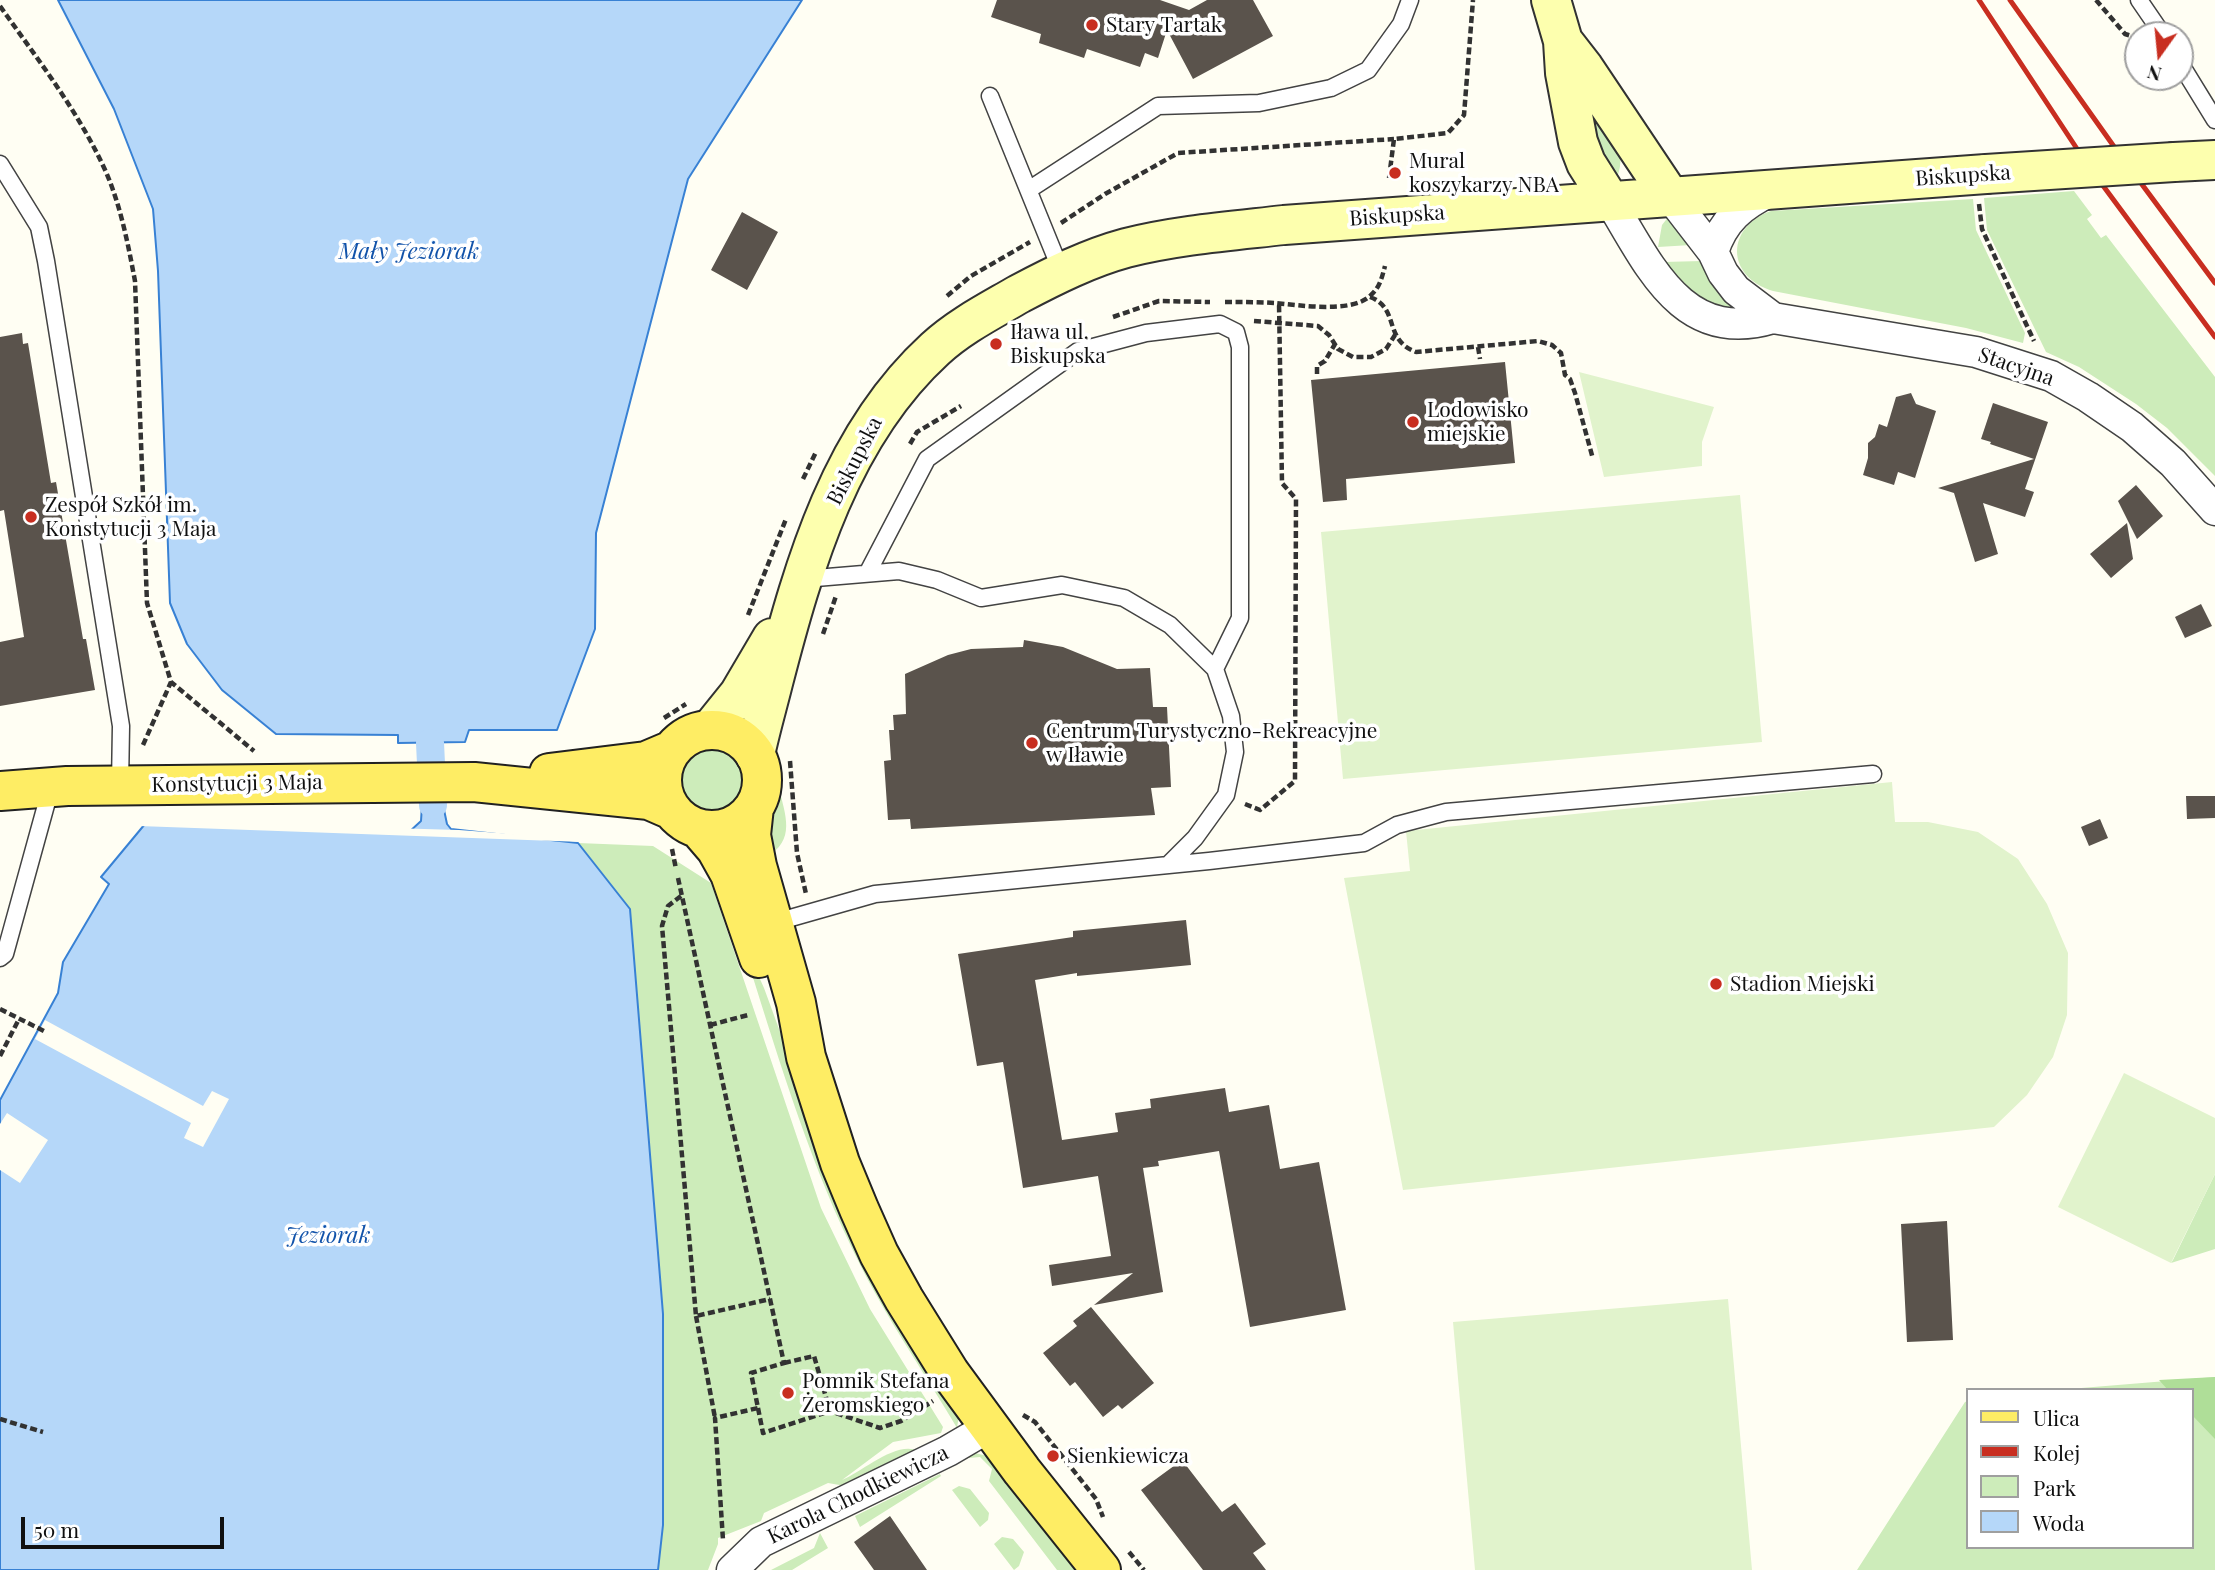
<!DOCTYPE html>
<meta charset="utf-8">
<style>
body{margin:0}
#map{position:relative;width:2215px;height:1570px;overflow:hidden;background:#fffef3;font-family:"Playfair Display",serif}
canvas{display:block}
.legend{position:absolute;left:1966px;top:1388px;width:228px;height:161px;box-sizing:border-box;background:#fff;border:2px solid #9f9f9f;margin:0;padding:9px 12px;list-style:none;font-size:21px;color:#101010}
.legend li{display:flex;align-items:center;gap:14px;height:35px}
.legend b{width:35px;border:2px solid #9f9f9f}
.north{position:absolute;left:2124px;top:21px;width:70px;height:70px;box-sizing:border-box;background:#fff;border:2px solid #9f9f9f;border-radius:50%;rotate:195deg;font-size:19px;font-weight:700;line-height:28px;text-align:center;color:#101010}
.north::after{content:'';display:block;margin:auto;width:24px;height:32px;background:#c82e20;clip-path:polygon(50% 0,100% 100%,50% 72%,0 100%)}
.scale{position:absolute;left:21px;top:1517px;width:203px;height:32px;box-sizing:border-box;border:4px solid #101010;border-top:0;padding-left:9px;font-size:21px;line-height:24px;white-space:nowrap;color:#101010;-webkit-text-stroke:5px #fff;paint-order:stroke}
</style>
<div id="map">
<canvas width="2215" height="1570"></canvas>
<ul class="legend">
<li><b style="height:9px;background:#feed64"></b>Ulica</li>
<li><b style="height:9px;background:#c82e20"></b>Kolej</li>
<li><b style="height:19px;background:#cdecba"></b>Park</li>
<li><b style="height:19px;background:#b5d7f9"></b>Woda</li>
</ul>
<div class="north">N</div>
<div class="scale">50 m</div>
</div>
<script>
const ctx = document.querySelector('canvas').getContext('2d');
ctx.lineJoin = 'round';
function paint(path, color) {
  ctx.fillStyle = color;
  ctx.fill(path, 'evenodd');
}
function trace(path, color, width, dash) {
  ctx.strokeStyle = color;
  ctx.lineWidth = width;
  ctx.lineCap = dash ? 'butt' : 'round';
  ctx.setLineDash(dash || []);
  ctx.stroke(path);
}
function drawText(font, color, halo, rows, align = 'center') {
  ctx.font = font + ' "Playfair Display",serif';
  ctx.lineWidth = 7;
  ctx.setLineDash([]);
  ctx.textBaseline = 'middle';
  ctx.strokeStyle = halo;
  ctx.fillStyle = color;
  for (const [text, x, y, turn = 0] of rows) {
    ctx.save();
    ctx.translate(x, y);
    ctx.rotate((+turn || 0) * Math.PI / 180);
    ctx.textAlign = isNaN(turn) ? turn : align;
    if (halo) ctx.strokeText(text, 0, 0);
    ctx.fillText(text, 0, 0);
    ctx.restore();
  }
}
const green = new Path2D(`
 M1599,109C1613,135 1629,153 1615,182L1584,111Z
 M2074,191L2092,215L2087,219L2101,238L2106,235L2215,377V476L2167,428L2136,404L2079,367L2046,352L1987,230L1984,198Z
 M1973,199L1976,230L2025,333L2023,343L1966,328L1773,291C1725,276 1726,227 1771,211Z
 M1669,216L1691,245L1658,247L1662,225Z
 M1702,261L1747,313L1699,302L1663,262Z
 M679 780a33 33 0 1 1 66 0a33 33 0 1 1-66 0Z
 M778,783C783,810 797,836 771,854L764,846Z
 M578,843L653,846L711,883L821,1208L870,1309L943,1427L941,1433L893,1442L842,1480C862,1472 897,1440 918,1451L851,1487L828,1483L764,1513L761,1521L718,1538V1544L708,1570H658L663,1525V1314L630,909Z
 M744,949L747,950L764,988L794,1070L959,1415L957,1428C921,1367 880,1309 850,1244C806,1152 775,1047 744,949Z
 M2215,1174V1249L2171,1263L2173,1260Z
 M2215,1377V1570H1857L1965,1402L1968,1401V1547H2192V1390H2057Z
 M975,1453L991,1457L1082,1570H1057L989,1481L992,1469L980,1457L969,1458L967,1454Z
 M940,1474L941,1476L860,1527L855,1516Z
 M959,1486L970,1489L989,1513L988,1520L980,1527L952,1490Z
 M820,1533L828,1548L792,1570H771L814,1548Z
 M1002,1537L1013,1539L1024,1552L1019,1566L1014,1570L994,1544Z`);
const forest = new Path2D(`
 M2215,1377V1439L2192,1415V1390H2168L2159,1380Z`);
const pitch = new Path2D(`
 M1579,372L1714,407L1702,442V466L1604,477Z
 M1740,495L1762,742L1343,779L1321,532Z
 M1892,782L1895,822H1928L1978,832L2018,859L2047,904L2068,953L2067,1015L2053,1057L2027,1095L1994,1127L1403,1190L1344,878L1410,871L1406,831Z
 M2124,1073L2215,1118V1174L2171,1263L2058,1207Z
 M1728,1299L1752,1570H1475L1453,1322Z`);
const water = new Path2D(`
 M58,0H802L688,179L596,533L595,629L557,730H469L465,742L398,743V735L276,734L222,690L187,644L170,603L158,271L153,209L114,109Z
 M422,805H443L447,824L451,829L578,843L630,909L663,1314V1525L658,1570H0V1100L58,993L63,962L109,884L101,877L145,824L408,833L421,821Z`);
const pier = new Path2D(`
 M145,821L459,830L579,839L583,842L139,826Z
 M45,1020L203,1106L212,1091L229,1099L203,1147L184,1138L191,1123L35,1039Z
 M7,1113L48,1140L20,1183L0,1170V1124Z`);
const canal = new Path2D(`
 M430,743L433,805`);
const building = new Path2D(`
 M997,0H1160L1189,10L1207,0H1253L1273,36L1193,79L1167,30L1158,58L1145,53L1140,67L1087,49L1084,58L1039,43L1041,34L991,17Z
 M742,212L778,232L747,290L711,270Z
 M22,333L23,344L28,343L51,483L56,482L83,639H86L95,690L0,706V642L24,637L4,510L0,511V337Z
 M1505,362L1515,463L1346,479L1347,500L1323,502L1311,380Z
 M1911,393L1916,404L1936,411L1915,478L1898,472L1894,485L1863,475L1868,458V443L1875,437L1879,424L1887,427L1896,397Z
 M1993,403L2048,422L2025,489L2034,492L2025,517L1983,503L1998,554L1975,562L1954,493L1938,488L2034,459L1990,444L1991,442L1981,439Z
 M2136,485L2163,516L2137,539L2118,501Z
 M2127,523L2133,559L2111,578L2090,554Z
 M2201,604L2212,626L2185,638L2175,617Z
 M1024,640L1063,647L1117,669L1150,668L1153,707H1167L1171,787L1151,788L1155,815L911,829L910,819L888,820L884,761L891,760L889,730H894L893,715L906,714L905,674L948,655L971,649L1023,647Z
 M2186,796H2215V818L2187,819Z
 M2100,819L2108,838L2089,846L2081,827Z
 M1186,920L1191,965L1077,976V973L1035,980L1062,1140L1118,1132L1115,1113L1151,1108L1150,1099L1225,1088L1229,1112L1269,1105L1280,1169L1319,1162L1346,1310L1250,1327L1219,1151L1158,1161L1159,1166L1143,1168L1163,1292L1094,1305L1133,1273L1052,1286L1049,1265L1111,1256L1098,1176L1023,1188L1003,1062L977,1066L958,954L1073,937V931Z
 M1947,1221L1953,1340L1907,1342L1901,1224Z
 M1091,1307L1154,1383L1122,1409L1118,1405L1103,1417L1075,1382L1070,1386L1043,1353L1077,1326L1073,1321Z
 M1182,1460L1222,1512L1235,1503L1266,1544L1253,1553L1266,1570H1203L1141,1490Z
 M890,1516L927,1570H874L854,1542Z`);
const path = new Path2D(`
 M2096,0L2125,34L2138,38
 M0,6C38,60 79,112 106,172C121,207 128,244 135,281L147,603L171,682L254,751
 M1389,178L1394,139L1448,133L1464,115L1473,0
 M1979,204L1982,229L2034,341
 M1061,223L1105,194L1178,153L1394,139
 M947,296L971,276L1030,242
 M1370,297C1400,308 1383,340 1416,352L1538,341L1552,345L1561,353L1565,375L1570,379L1575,393L1593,459
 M1225,302C1242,302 1259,302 1275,303C1299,305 1353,314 1371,295C1380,287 1382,277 1385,266
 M1113,317L1159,301L1210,302
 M1254,321L1318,326L1329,335L1338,349L1353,357H1371L1386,349L1395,335
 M1478,347L1480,359
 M1317,374V366L1325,361L1335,344
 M910,444L917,432L961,406
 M803,479L816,452
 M748,615L786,519
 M823,634L836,596
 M664,718L686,704
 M143,745L171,682
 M790,761L797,853L806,894
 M1245,804L1260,810L1295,781L1296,499L1282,483L1279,303
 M672,849L676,869
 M678,878L784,1363L751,1373L758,1408L715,1418L723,1540
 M681,896L668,906L662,926L696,1316L770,1299
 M0,1009L44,1031
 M710,1025L748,1015
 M0,1056L19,1019
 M696,1316L715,1418
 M784,1363L814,1356L830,1411L880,1428L901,1421L933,1401
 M758,1408L763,1433L830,1411
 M1023,1415L1035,1422L1096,1499L1103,1517
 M0,1419L43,1432
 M1129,1552L1144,1570`);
const lane = new Path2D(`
 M2139,0L2163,35
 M2180,63L2215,120
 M990,96L1062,273
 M0,164L39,227L46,261L121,726L120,785
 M1030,189L1158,106L1259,103L1331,88L1368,70L1401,24L1410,0
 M868,572L927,459L1078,351L1146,333L1220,324L1236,332L1240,347V618L1215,669
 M804,579L899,571L937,580L981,598L1062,585L1124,598L1170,625L1215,669L1231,716L1235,752L1226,795L1195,838L1168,865
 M773,923L875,894L1209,861L1364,843L1397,825L1446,812L1873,774
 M0,958L5,954L51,787`);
const street = new Path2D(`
 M1669,195L1713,252L1723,273L1736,290L1773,318L1976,352L2051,376L2088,397L2132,427L2173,463L2215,510
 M1610,201C1649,264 1682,346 1773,318
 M1713,252C1723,220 1742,205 1771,191
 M732,1570L761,1542L948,1451L989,1427`);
const secondary = new Path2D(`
 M1551,0L1563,41L1565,73L1578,142L1586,163L1610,201
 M1563,41L1584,68L1669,195
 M2174,162L2215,160
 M710,730L739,694L772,638
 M755,755C760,731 767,707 773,683C804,563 841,435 935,349C960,326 990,311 1019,294C1053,276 1089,258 1126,248C1178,235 1231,231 1284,225L1986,174`);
const primary = new Path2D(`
 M662 780a50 50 0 1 1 100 0a50 50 0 1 1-100 0Z
 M549,773L646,761L672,750
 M0,791L67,786L474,782L649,800L672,810
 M754,807L751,835L757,866L796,1003L806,1057L840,1163L859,1209L879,1254L904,1299L950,1373L1022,1471L1101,1570
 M698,828L716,849L730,874L759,958`);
const rail = new Path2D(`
 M1979,0L2087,164L2215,337
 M2010,0L2115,148L2215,283`);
const secondaryBridge = new Path2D(`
 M1986,174L2174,162`);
const markers = [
 [1092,25,7,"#c82e20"],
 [1395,173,7,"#c82e20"],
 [996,344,7,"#c82e20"],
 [1413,422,7,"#c82e20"],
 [31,517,7,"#c82e20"],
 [1032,743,7,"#c82e20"],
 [1716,984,7,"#c82e20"],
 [788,1393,7,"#c82e20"],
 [1053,1456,7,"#c82e20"]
];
const poiNames = [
 ["Stary Tartak",1106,25],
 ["Mural",1409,161],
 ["koszykarzy NBA",1409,185],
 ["Iława ul.",1010,332],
 ["Biskupska",1010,356],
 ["Lodowisko",1427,410],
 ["miejskie",1427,434],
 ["Zespół Szkół im.",45,505],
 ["Konstytucji 3 Maja",45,529],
 ["Centrum Turystyczno-Rekreacyjne",1046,731],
 ["w Iławie",1046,755],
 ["Stadion Miejski",1730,984],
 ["Pomnik Stefana",802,1381],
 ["Żeromskiego",802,1405],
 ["Sienkiewicza",1067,1456]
];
const streetNames = [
 ["Biskupska",1963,176,-4],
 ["Biskupska",1397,216,-4],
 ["Stacyjna",2016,367,19],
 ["Biskupska",855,461,-63],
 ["Konstytucji 3 Maja",237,784,-1],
 ["Karola Chodkiewicza",858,1495,-26]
];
const waterNames = [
 ["Mały Jeziorak",409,252],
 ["Jeziorak",328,1236]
];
paint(green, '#cdecba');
paint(forest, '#afde98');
paint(pitch, '#e1f3cc');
paint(water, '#b5d7f9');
trace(water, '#3881d4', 2);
paint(pier, '#fffef3');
trace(canal, '#b5d7f9', 28);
paint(building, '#5a534c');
trace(lane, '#434343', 19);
trace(street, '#434343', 33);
trace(secondary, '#323232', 42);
trace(primary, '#212121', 42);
trace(path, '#323232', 4.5, [7, 3.5]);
trace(lane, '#fff', 16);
trace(street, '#fff', 30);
trace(secondary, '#fdffae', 38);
trace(primary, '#feed64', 38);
trace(rail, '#c82e20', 5);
trace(secondaryBridge, '#323232', 42, []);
trace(secondaryBridge, '#fdffae', 38);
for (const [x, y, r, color] of markers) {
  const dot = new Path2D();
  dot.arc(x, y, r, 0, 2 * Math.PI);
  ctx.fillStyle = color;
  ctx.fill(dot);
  trace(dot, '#fff', 2.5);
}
drawText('21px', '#101010', '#fff', poiNames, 'left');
drawText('21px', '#101010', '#fff', streetNames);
drawText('italic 23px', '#1253aa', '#fff', waterNames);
</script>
